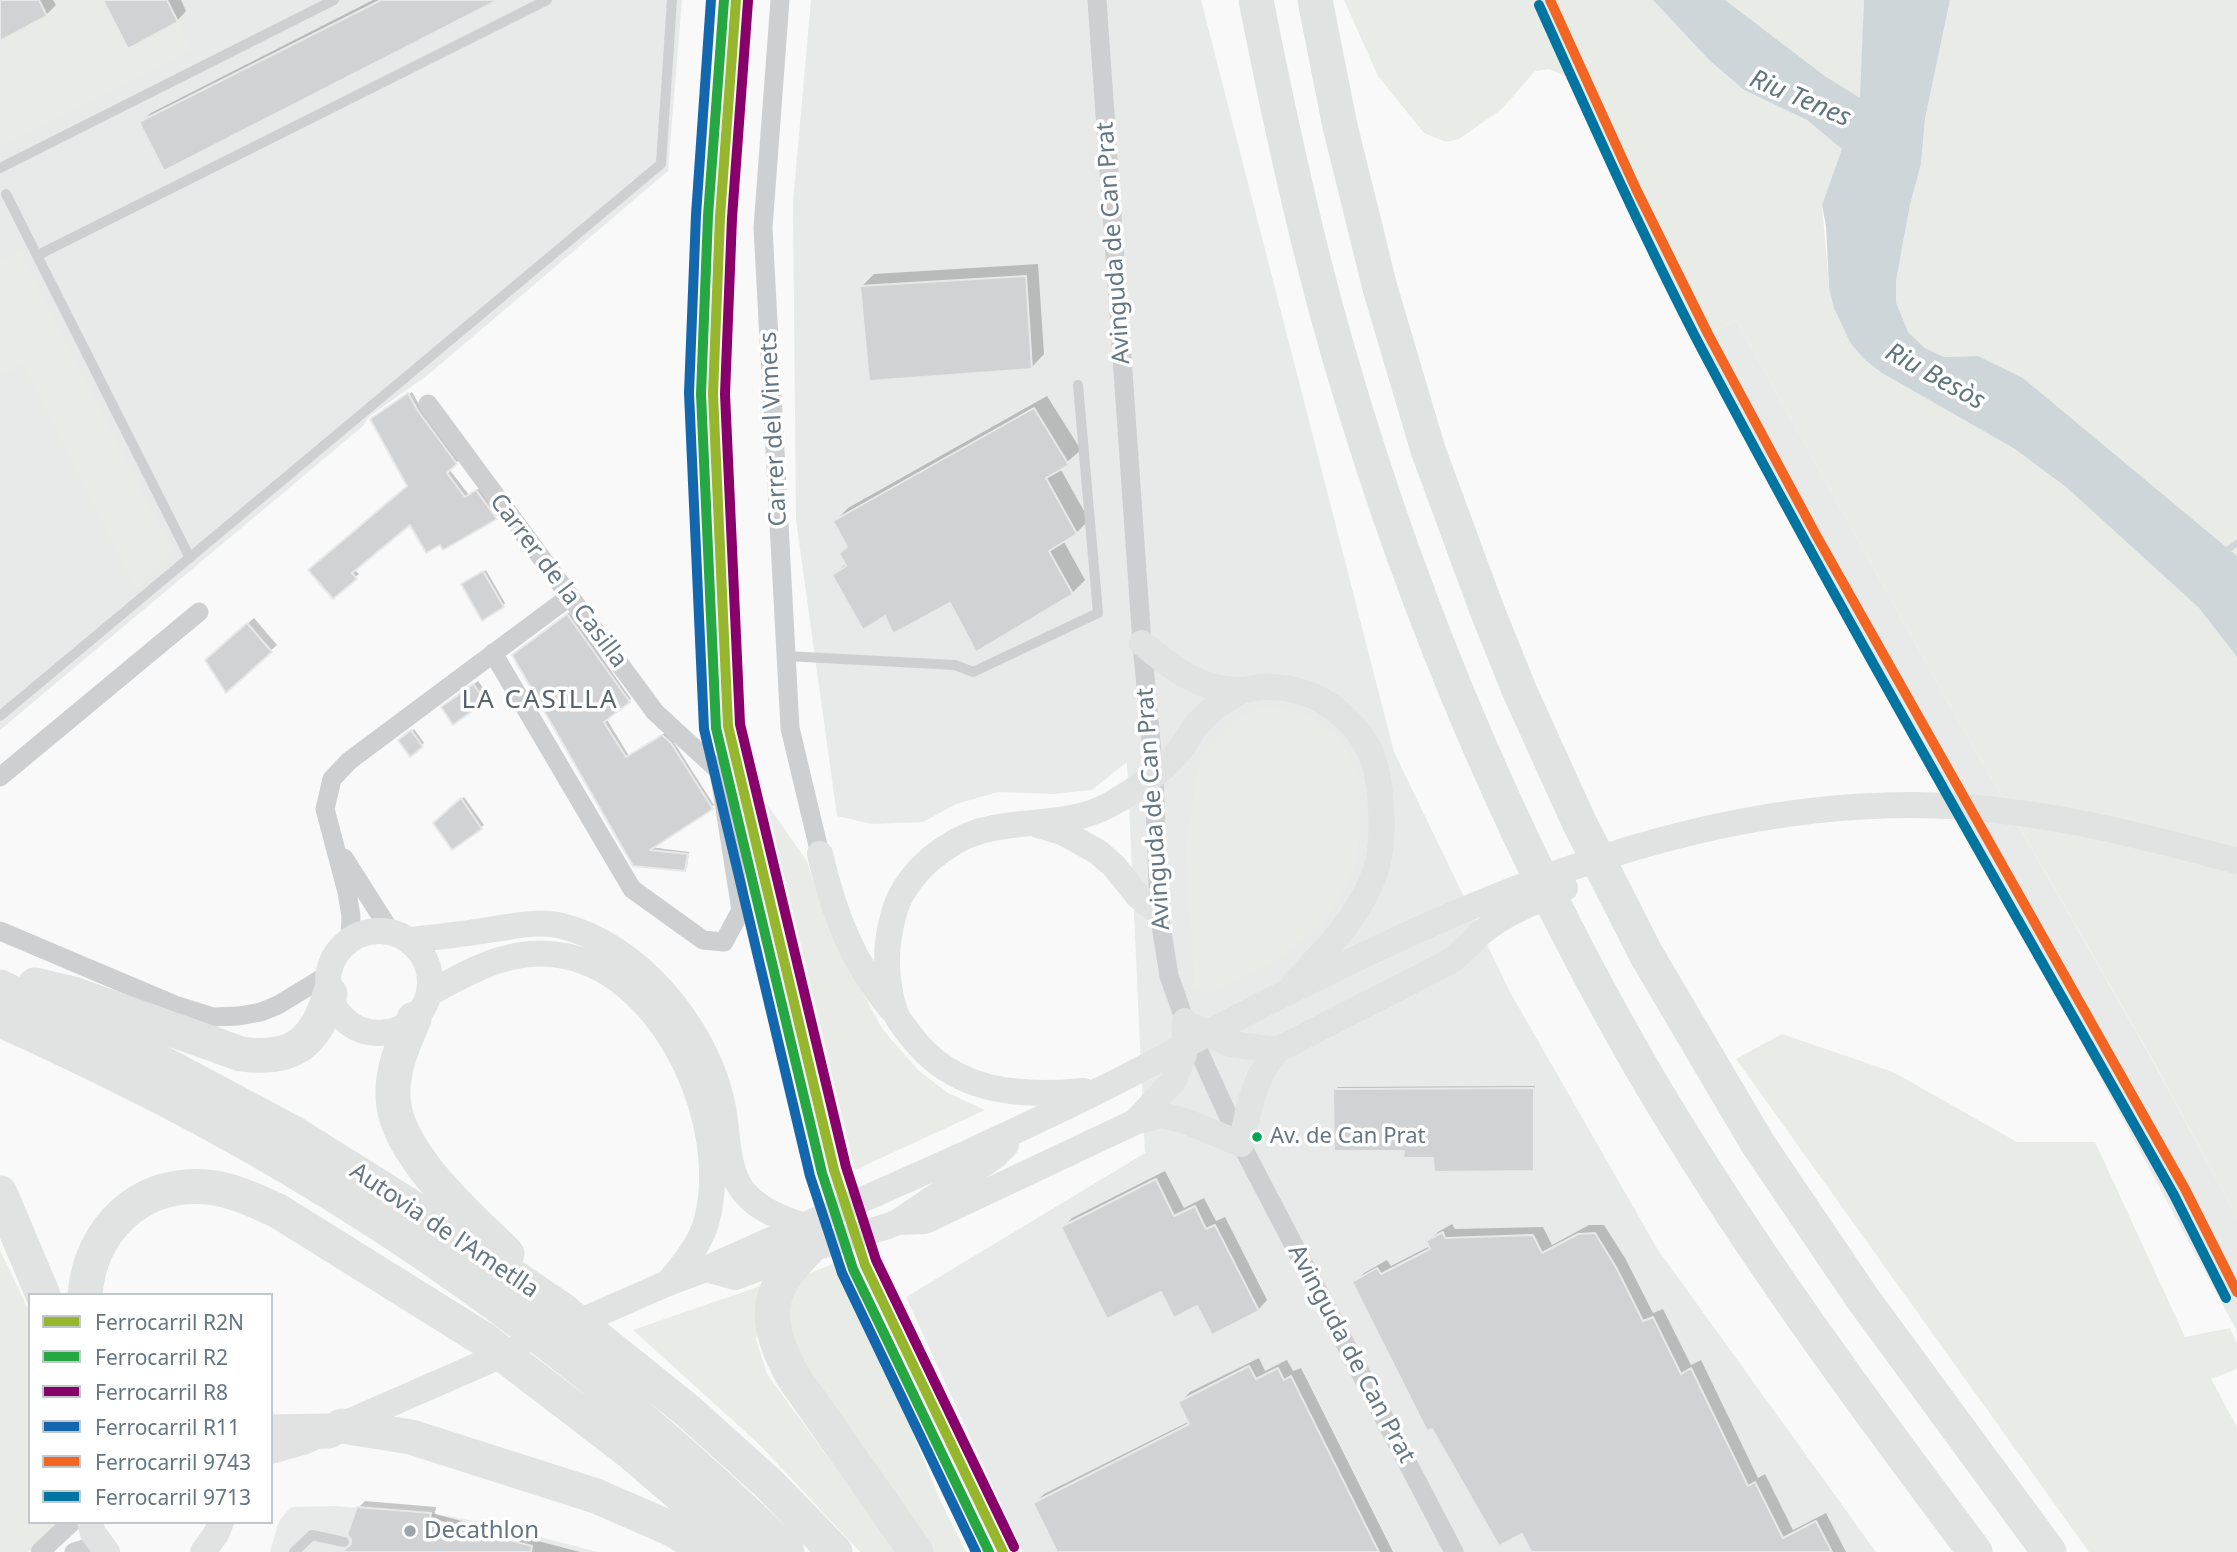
<!DOCTYPE html>
<meta charset="utf-8">
<style>
body{margin:0}
#map{position:relative;width:2237px;height:1552px;overflow:hidden;background:#f9f9f9;font-family:"Noto Sans",sans-serif}
canvas{display:block}
.legend{position:absolute;left:28px;top:1293px;width:245px;height:231px;box-sizing:border-box;background:#fff;border:2px solid #c1c8cd;margin:0;padding:9px 12px;list-style:none;font-size:21px;color:#657683}
.legend li{display:flex;align-items:center;gap:14px;height:35px}
.legend b{width:35px;border:2px solid #c1c8cd}
</style>
<div id="map">
<canvas width="2237" height="1552"></canvas>
<ul class="legend">
<li><b style="height:9px;background:#96b62d"></b>Ferrocarril R2N</li>
<li><b style="height:9px;background:#26a741"></b>Ferrocarril R2</li>
<li><b style="height:9px;background:#88006a"></b>Ferrocarril R8</li>
<li><b style="height:9px;background:#1267af"></b>Ferrocarril R11</li>
<li><b style="height:9px;background:#f26522"></b>Ferrocarril 9743</li>
<li><b style="height:9px;background:#0075a1"></b>Ferrocarril 9713</li>
</ul>
</div>
<script>
const ctx = document.querySelector('canvas').getContext('2d');
ctx.lineJoin = 'round';
function paint(path, color) {
  ctx.fillStyle = color;
  ctx.fill(path, 'evenodd');
}
function trace(path, color, width, dash) {
  ctx.strokeStyle = color;
  ctx.lineWidth = width;
  ctx.lineCap = dash ? 'butt' : 'round';
  ctx.setLineDash(dash || []);
  ctx.stroke(path);
}
function drawText(font, color, halo, rows, align = 'center') {
  ctx.font = font + ' "Noto Sans",sans-serif';
  ctx.lineWidth = 7;
  ctx.setLineDash([]);
  ctx.textBaseline = 'middle';
  ctx.strokeStyle = halo;
  ctx.fillStyle = color;
  for (const [text, x, y, turn = 0] of rows) {
    ctx.save();
    ctx.translate(x, y);
    ctx.rotate((+turn || 0) * Math.PI / 180);
    ctx.textAlign = isNaN(turn) ? turn : align;
    if (halo) ctx.strokeText(text, 0, 0);
    ctx.fillText(text, 0, 0);
    ctx.restore();
  }
}
const built = new Path2D(`
 M0,0H682L668,171L429,374L370,416L362,427L0,730Z
 M811,0H1201L1394,752L1510,992L1658,1250L1876,1552H1023L906,1297L1145,1153L1127,762L1092,790L1053,794L998,792L956,804L923,822L872,824L837,816L796,520L793,202Z
 M1736,320L1945,697L2154,1063L2237,1218V1331L1702,339Z
 M333,1506L431,1513L485,1523L598,1552H270L279,1521L291,1507Z`);
const green = new Path2D(`
 M39,0H103L128,48L178,22L192,49L0,148V41L47,16Z
 M1344,0H1653L1709,60L1744,90L1807,120L1843,149L1822,205L1829,287L1851,344L1865,360L1882,373L2015,449L2066,487L2199,608L2237,657V1218L2154,1062L1945,697L1736,320L1702,339L1570,78L1549,69L1535,71L1502,109L1459,139L1446,142L1424,133L1378,76Z
 M1725,0H1864L1861,99L1825,76Z
 M1950,0H2237V556L2023,378L1978,356L1944,357L1925,348L1908,332L1896,302V281L1910,205L1921,164L1925,119Z
 M21,251L174,553L135,590L23,365L0,376V261Z
 M1263,706L1309,713L1339,738L1359,776L1361,826L1354,870L1333,911L1312,934L1270,965L1212,994L1194,988L1185,845L1200,757L1234,721Z
 M767,804L806,860L837,946L883,1030L919,1071L948,1093L985,1110L855,1170Z
 M1782,1034L1893,1072L2017,1142H2095L2185,1337L2230,1328L2237,1344V1369L2211,1379L2237,1427V1552H2089L1736,1059Z
 M0,1250L30,1313V1522H59L28,1552H0Z
 M842,1260L941,1502L966,1552H933L793,1346L787,1311L803,1276Z
 M766,1284L756,1339L767,1374L897,1552H860L760,1445L633,1330Z`);
const water = new Path2D(`
 M1653,0H1725L1825,76L1860,98L1864,0H1950L1925,119L1921,164L1910,205L1896,281V302L1908,332L1925,348L1944,357L1978,356L2023,378L2237,556V657L2199,608L2066,487L2015,449L1882,373L1865,360L1851,344L1834,308L1829,287L1826,226L1822,205L1842,149L1807,120L1744,90L1709,60Z`);
const shadow = new Path2D(`
 M0,0H53L56,5L46,15L0,39Z
 M105,0H181L186,11L177,21Z
 M373,0H495L141,122L151,113Z
 M1038,264L1044,354L1032,367L861,287L874,274Z
 M412,392L421,408L459,460L449,469L469,495L480,488L499,514L443,548L411,522L354,569L359,574L333,597L409,486L375,416Z
 M1047,396L1081,450L1060,468L1089,520L1076,533L1063,540L1085,580L1072,593L951,601L886,613L834,575L846,563L849,546L835,521L848,508Z
 M486,570L505,603L503,606L466,582Z
 M570,612L631,699L606,718L629,756L665,733L673,741L714,805L650,847L689,852L687,867L685,870L634,864L517,652Z
 M254,618L277,645L226,690L213,654Z
 M478,681L489,696L485,700L447,704Z
 M414,729L424,743L411,755L403,738Z
 M464,797L484,825L452,848L435,823Z
 M1535,1086V1167L1533,1169L1435,1156L1405,1149L1335,1090L1338,1087Z
 M1165,1171L1184,1208L1204,1198L1216,1221L1225,1217L1267,1300L1258,1310L1198,1304L1162,1289L1063,1227L1072,1218Z
 M1452,1224L1455,1229L1543,1227L1552,1245L1589,1225H1604L1625,1258L1653,1313L1663,1309L1691,1365L1701,1360L1758,1478L1765,1474L1793,1530L1826,1513L1846,1552H1533L1523,1532L1354,1283L1364,1273L1387,1260L1391,1266L1430,1246L1428,1242L1438,1232Z
 M1259,1358L1265,1371L1287,1360L1293,1371L1301,1368L1393,1552H1059L1035,1503L1044,1494L1190,1421L1180,1402L1190,1392Z
 M365,1501L436,1507L435,1514L580,1552H344L353,1544L358,1508Z`);
const stream = new Path2D(`
 M2225,552L2237,543`);
const building = new Path2D(`
 M0,0H39L47,16L0,41Z
 M103,0H167L178,22L128,49Z
 M381,0H498L164,171L139,122Z
 M1026,276L1032,369L869,381L860,286Z
 M408,393L418,411L457,464L447,473L465,497L476,490L497,519L443,550L440,545L426,553L410,525L352,573L357,579L333,599L308,570L407,486L370,419Z
 M1034,408L1069,465L1046,478L1077,534L1049,551L1073,594L976,652L950,603L893,634L885,616L863,630L832,575L846,566L839,553L847,547L833,521Z
 M483,571L504,607L482,621L461,584Z
 M567,614L630,702L604,722L626,757L662,735L671,743L713,809L650,850L688,854L685,871L633,866L512,655Z
 M247,623L272,652L226,693L205,660Z
 M473,684L486,701L453,725L441,707Z
 M411,730L423,747L410,757L398,740Z
 M461,798L482,829L452,850L433,823Z
 M1534,1088V1171L1434,1172L1433,1158H1403L1404,1151H1334L1333,1089Z
 M1156,1179L1174,1216L1195,1206L1206,1229L1215,1225L1259,1311L1212,1335L1197,1306L1174,1318L1161,1292L1107,1319L1061,1227Z
 M1443,1232L1445,1238L1533,1235L1542,1253L1578,1234L1595,1233L1616,1267L1643,1321L1653,1317L1681,1374L1691,1368L1748,1486L1755,1482L1783,1538L1816,1521L1832,1552H1531L1522,1534L1499,1546L1432,1429L1427,1431L1352,1282L1377,1268L1381,1274L1430,1249L1426,1241Z
 M1249,1366L1256,1379L1278,1368L1284,1380L1291,1376L1379,1552H1057L1033,1503L1189,1424L1178,1402Z
 M357,1507L431,1513L430,1519L532,1546L531,1552H342L351,1544V1539L347,1535Z`);
const lane = new Path2D(`
 M0,168L334,0
 M6,194L190,558
 M38,255L547,0
 M786,656L955,665L973,672L1098,613L1078,385
 M0,716L661,164L672,0
 M294,1552L312,1535L344,1542`);
const street = new Path2D(`
 M780,0L763,228L790,728L820,854
 M1097,0L1142,643L1154,775L1159,913L1169,976L1185,1021L1241,1144L1454,1552
 M428,404L655,712L719,771L741,910L724,942L703,940L632,889L493,653
 M0,777L199,612
 M344,858L391,932
 M0,931L175,1005L213,1017L239,1016L261,1012L278,1005L329,974
 M350,939L351,916L347,892L325,809L332,779L349,761L569,597
 M40,1552L72,1522
 M74,1552L100,1544`);
const secondary = new Path2D(`
 M1142,643C1172,668 1199,690 1240,690C1247,690 1254,688 1261,687C1276,686 1294,689 1308,694C1335,704 1361,729 1372,756C1382,783 1385,838 1377,866C1363,913 1328,948 1295,982
 M1038,825L1062,832L1098,852L1114,866L1138,896L1159,913
 M820,854C834,913 852,962 891,1009
 M328 982a51 51 0 1 1 102 0a51 51 0 1 1-102 0Z
 M409,940C437,937 466,934 494,929C516,926 540,920 562,926C638,945 703,1025 721,1098C728,1125 725,1155 737,1181C749,1206 778,1217 801,1225
 M430,993C472,970 515,945 565,956C668,977 733,1129 706,1223C699,1246 684,1263 669,1282
 M1196,1028L1230,1044L1277,1050
 M1084,1091C1019,1097 954,1093 911,1036C906,1029 899,1022 896,1014C887,990 885,960 889,935C892,920 895,904 904,890C922,860 958,834 993,828C1033,820 1074,825 1111,804C1132,792 1154,777 1171,760C1180,752 1186,740 1193,730C1205,712 1223,701 1242,690
 M1135,1122L1174,1080L1184,1054L1185,1021
 M898,1222L925,1221L1135,1122L1161,1115L1185,1121L1241,1144C1249,1109 1253,1078 1277,1050L1449,962C1462,953 1471,942 1482,932C1506,912 1537,901 1565,888
 M706,1269L735,1277L807,1250L888,1226L898,1222L995,1156L1006,1145
 M563,1329L668,1283L706,1269C838,1209 972,1154 1102,1089C1163,1059 1222,1024 1284,994C1482,895 1689,804 1914,805C2027,806 2129,832 2237,861
 M271,1451L303,1442L518,1348
 M90,1522L93,1533L107,1552
 M203,1552L216,1534L221,1522`);
const highway = new Path2D(`
 M1256,0C1276,102 1298,204 1325,305C1397,570 1503,827 1640,1065C1739,1235 1857,1395 1975,1552
 M1315,0L1340,126L1380,288L1428,450L1487,610L1520,692L1579,822L1646,954L1758,1144L1863,1299L2049,1552
 M35,985L73,994L241,1054C293,1061 316,1043 330,994
 M0,987L158,1061L295,1134L405,1203L561,1309L688,1411L768,1483L835,1552
 M414,1019C403,1044 392,1069 393,1096C394,1153 469,1216 507,1254
 M0,1020C38,1036 74,1054 111,1072C361,1193 589,1357 787,1552
 M0,1193L43,1295
 M807,1250C763,1293 764,1322 792,1375L916,1552
 M85,1295C90,1230 139,1181 207,1187C231,1189 256,1201 278,1211L483,1339L629,1451L747,1552
 M342,1426L411,1437L596,1496L674,1530L709,1552
 M271,1432L329,1431`);
const rail1 = new Path2D(`
 M736,0L720,217L713,394L728,726L834,1170L865,1265L1003,1552`);
const rail2 = new Path2D(`
 M724,0L708,216L701,394L716,728L822,1173L853,1269L989,1552`);
const rail3 = new Path2D(`
 M748,1L732,218L725,394L740,724L846,1167L876,1260L1014,1547`);
const rail4 = new Path2D(`
 M711,0L696,215L689,393L704,729L810,1176L842,1273L976,1552`);
const rail5 = new Path2D(`
 M1550,0L1637,191L1708,334L1816,535L2185,1189L2237,1292`);
const rail6 = new Path2D(`
 M1539,5C1590,118 1641,232 1698,342C1850,630 2014,911 2174,1195L2226,1298`);
const markers = [
 [1257,1137,6,"#00a651"],
 [410,1531,7,"#99a4ac"]
];
const busNames = [
 ["Av. de Can Prat",1270,1137]
];
const streetNames = [
 ["Avinguda de Can Prat",1114,243,-94],
 ["Carrer del Vimets",774,429,-93],
 ["Carrer de la Casilla",558,581,53],
 ["Avinguda de Can Prat",1154,809,-94],
 ["Autovia de l'Ametlla",444,1231,34],
 ["Avinguda de Can Prat",1351,1354,62]
];
const poiNames = [
 ["Decathlon",424,1531]
];
const waterNames = [
 ["Riu Tenes",1800,99,23],
 ["Riu Besòs",1935,377,29]
];
const neighbourhoodNames = [
 ["LA CASILLA",540,701]
];
paint(built, '#e8e9e9');
paint(green, '#e8ebe6');
paint(water, '#ced6d9');
paint(shadow, '#0003');
trace(stream, '#ced6d9', 6);
paint(building, '#d0d2d3');
trace(building, '#e8e8e8', 2);
trace(lane, '#cecfd0', 10);
trace(street, '#cecfd0', 19);
trace(secondary, '#e1e2e2', 26);
trace(highway, '#e1e2e2', 35);
trace(rail1, '#96b62d', 10);
trace(rail2, '#26a741', 10);
trace(rail3, '#88006a', 10);
trace(rail4, '#1267af', 10);
trace(rail5, '#f26522', 10);
trace(rail6, '#0075a1', 10);
for (const [x, y, r, color] of markers) {
  const dot = new Path2D();
  dot.arc(x, y, r, 0, 2 * Math.PI);
  ctx.fillStyle = color;
  ctx.fill(dot);
  trace(dot, '#fff', 2.5);
}
drawText('22px', '#657683', '#fff', busNames, 'left');
drawText('24px', '#657683', '#fff', streetNames);
drawText('24px', '#657683', '#fff', poiNames, 'left');
drawText('italic 26px', '#60757c', '#fff', waterNames);
ctx.letterSpacing = '2px';
drawText('26px', '#57646e', '#fff', neighbourhoodNames);
ctx.letterSpacing = '0px';
</script>
